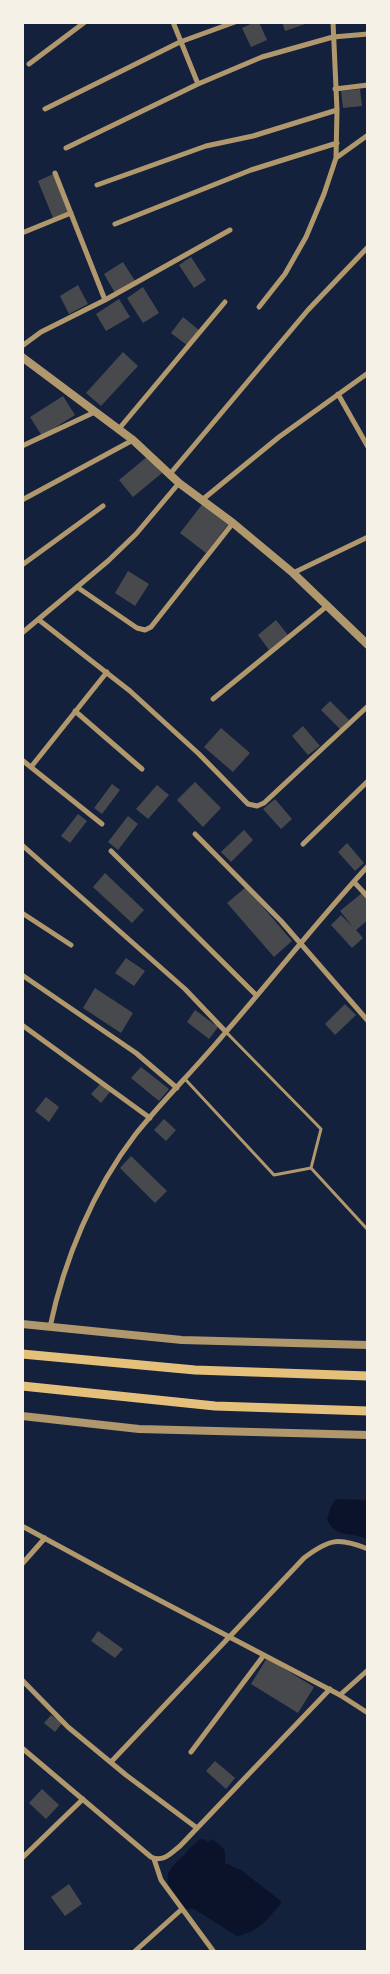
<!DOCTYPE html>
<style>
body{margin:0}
#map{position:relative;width:390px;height:1974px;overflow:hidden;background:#14213d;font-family:Montserrat,sans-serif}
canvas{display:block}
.frame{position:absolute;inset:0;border:24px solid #f6f1e7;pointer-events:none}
</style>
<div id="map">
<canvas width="390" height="1974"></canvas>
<div class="frame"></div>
</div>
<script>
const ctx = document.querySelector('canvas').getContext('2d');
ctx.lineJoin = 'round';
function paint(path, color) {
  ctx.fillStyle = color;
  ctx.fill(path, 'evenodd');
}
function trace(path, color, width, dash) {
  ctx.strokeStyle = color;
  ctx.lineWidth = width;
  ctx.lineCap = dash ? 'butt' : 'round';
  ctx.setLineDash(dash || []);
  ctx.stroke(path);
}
const water = new Path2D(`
 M336,1499L367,1500V1539C349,1531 337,1539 327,1520L330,1508Z
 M204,1839L208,1842L213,1839C225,1851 226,1846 225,1863L241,1870L282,1902C268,1918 260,1932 237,1936L194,1909H186C175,1896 158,1881 174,1865C180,1858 182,1859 187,1851C191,1846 195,1845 198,1840Z`);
const building = new Path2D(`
 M255,22H259L267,40L251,47L242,28Z
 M282,22H308V23L285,31Z
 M360,89L362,106L343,108L341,91Z
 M53,174L68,212L53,218L38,181Z
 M191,257L206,280L194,288L179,265Z
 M123,262L135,281L115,293L104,274Z
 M78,285L88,304L69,314L60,296Z
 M143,287L159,313L143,323L127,298Z
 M119,299L130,317L106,331L96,314Z
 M183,317L199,330L188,346L171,333Z
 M123,352L138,366L101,406L86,393Z
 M63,396L75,415L42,436L30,417Z
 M148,456L162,473L133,497L119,480Z
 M204,502L230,522L206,553L180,533Z
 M128,571L149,584L135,606L115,593Z
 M276,620L288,635L269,650L258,635Z
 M330,701L349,720L340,729L321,710Z
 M303,726L320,746L308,755L292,736Z
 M221,728L250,753L233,772L204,747Z
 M195,782L221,808L203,827L177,800Z
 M112,784L120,790L102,814L94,808Z
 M157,785L169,795L148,819L136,809Z
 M275,799L292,819L281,829L263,809Z
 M78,814L87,821L70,843L61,836Z
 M128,816L138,824L118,850L108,842Z
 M244,830L253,840L231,862L221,852Z
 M347,843L364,863L355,871L338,852Z
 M105,873L144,910L132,923L93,887Z
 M246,887L292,941L274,957L227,903Z
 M362,893L368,900V920L356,930L363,938L352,948L331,925L341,915L353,927L340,911Z
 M126,958L145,971L134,986L115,973Z
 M95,988L133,1013L121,1033L83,1008Z
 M345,1004L356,1015L335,1035L325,1024Z
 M195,1010L218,1027L209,1039L187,1022Z
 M141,1067L169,1089L159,1101L131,1078Z
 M101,1083L110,1092L101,1103L91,1094Z
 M46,1097L59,1107L49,1122L35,1111Z
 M164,1119L176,1130L166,1141L154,1130Z
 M131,1156L167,1191L155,1203L120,1168Z
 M98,1631L123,1649L115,1658L91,1641Z
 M267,1658L314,1687L298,1713L251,1684Z
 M51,1715L62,1723L55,1732L44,1723Z
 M215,1761L235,1778L226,1789L206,1771Z
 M42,1789L59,1805L46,1819L29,1803Z
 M69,1884L82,1904L65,1916L51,1897Z`);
const service = new Path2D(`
 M226,1032L321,1129L311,1168
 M185,1079L274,1175L311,1168L368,1230`);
const minor = new Path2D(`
 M173,22L198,84
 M333,22L337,110L336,158
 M29,64L85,22
 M335,89L368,85
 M45,109L180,42L235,22
 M66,148L198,84L262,57L333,37L368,34
 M55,173L105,300
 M97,185L206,146L253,136L337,110
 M115,224L251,170L337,143
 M22,233L71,213
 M259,307L285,274L306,237L324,194L336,158L368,135
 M22,346L41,332L105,300L230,230
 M338,394L368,447
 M118,430L225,302
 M22,446L95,412
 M170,474L308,310L368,247
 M22,500L133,440
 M202,500L279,437L368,373
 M22,565L103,506
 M293,573L368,537
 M77,587L137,628L145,630L151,627L233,523
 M39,620L130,691L199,754L248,804L257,806L264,803L368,706
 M22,633L108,561L136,534L179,483
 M213,699L327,606
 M75,711L142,769
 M22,760L102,824
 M31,767L107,672
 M195,834L281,921L368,1021
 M303,844L368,781
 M22,845L185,989L226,1032
 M111,851L256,995
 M354,882L368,897
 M22,913L71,945
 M22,975L136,1053L177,1088
 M22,1025L150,1118
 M50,1327C64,1260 93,1190 135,1135C163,1100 196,1068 225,1033C273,978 318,920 368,866
 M22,1526L138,1589L340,1695L368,1713
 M22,1564L45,1538
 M22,1680L68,1727L126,1775L197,1828
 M340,1695L368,1670
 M22,1748L151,1857C163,1863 171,1853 180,1846L330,1689
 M191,1752L264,1655
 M111,1762L304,1558C329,1539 338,1537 368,1549
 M22,1858L83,1799
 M154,1859L161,1880L214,1952
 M134,1952L182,1909`);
const tertiary = new Path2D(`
 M22,357L133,440L179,483L233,523L293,573L368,645
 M22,1324L182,1340L368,1345
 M22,1416L139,1429L368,1435`);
const secondary = new Path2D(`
 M22,1354L195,1370L368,1376
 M22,1386L215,1406L368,1411`);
paint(water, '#0b132b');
paint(building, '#48494c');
trace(service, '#b1986c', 3);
trace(minor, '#b1986c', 5);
trace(tertiary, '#b1986c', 8);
trace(secondary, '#e5c07b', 9);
</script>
